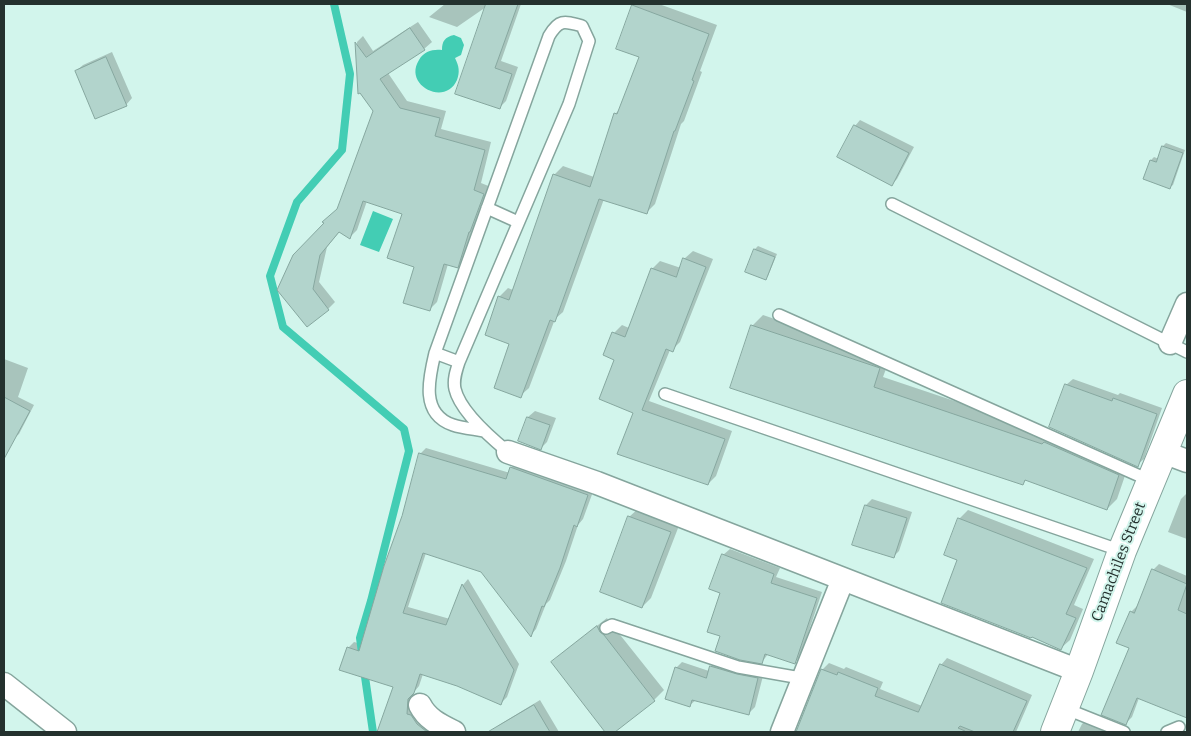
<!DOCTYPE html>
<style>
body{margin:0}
#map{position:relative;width:1191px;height:736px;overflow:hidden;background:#d2f5ec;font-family:Bitter,serif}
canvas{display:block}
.frame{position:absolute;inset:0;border:5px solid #24312e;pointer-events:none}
</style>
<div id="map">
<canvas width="1191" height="736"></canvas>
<div class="frame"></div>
</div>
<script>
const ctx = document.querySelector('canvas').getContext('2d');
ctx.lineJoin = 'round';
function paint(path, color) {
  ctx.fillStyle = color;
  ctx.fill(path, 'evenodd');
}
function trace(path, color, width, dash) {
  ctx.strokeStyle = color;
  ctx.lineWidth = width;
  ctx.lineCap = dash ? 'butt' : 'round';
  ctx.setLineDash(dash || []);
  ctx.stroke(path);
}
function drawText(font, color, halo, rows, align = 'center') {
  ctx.font = font + ' Bitter,serif';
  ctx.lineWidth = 4;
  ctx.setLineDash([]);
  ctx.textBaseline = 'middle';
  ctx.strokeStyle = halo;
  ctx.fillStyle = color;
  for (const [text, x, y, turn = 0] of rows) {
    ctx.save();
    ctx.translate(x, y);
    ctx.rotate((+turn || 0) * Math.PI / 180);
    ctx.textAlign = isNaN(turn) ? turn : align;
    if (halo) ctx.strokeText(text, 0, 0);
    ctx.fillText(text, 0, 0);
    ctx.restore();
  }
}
const water = new Path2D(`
 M454,35L461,38L464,45L461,55L455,58C459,66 460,72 457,80C445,107 403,85 419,60C424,51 433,49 442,50C442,41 445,37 454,35Z
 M373,211L393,219L379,252L360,245Z`);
const shadow = new Path2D(`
 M445,4H521L501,61L518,67L506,101L499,108L486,7L457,27L429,17Z
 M635,4H659L717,25L700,71L702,72L684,121L681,124L655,204L646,213L604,199L563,312L555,319L529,388L520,396L511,343L499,297L508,288L513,290L554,175L563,166L594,177L615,114L621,108L640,56L633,6Z
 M1167,4H1187V12Z
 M418,22L432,42L424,49L388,73L407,101L446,111L441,129L491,142L481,183L491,187L464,260L457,267L448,264L437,302L430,309L415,266L404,213L367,201L357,230L350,237L340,231L327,247L319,282L335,302L328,309L279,290L326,223L324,221L339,208L374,111L359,92L357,42L363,36L373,51Z
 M112,52L132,98L126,105L76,71L83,65Z
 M860,120L914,147L897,179L891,185L855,126Z
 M1166,143L1185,150L1173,185L1170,187L1144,178L1151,160L1154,157L1159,159L1163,146Z
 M758,246L777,254L768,276L765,278L747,271L755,249Z
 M693,251L713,259L680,342L672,350H670L649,401L732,431L716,476L708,484L618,454L635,412L616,359L614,333L622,325L629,328L652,269L660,261L681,268L684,259Z
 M763,315L890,358L883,377L1053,434L1056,432L1129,464L1117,499L1107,509L1027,479L1022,484L752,326Z
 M4,359L28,368L18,397L34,405L19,434L13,439L4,455Z
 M1073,379L1118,395L1120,393L1162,408L1144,459L1137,465L1066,385Z
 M535,411L556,418L547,442L541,448L520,440L528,417Z
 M426,448L510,473L512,467L517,462L594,489L583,519L578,525L566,561L550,600L546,604L536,629L531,635L481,571L426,553L408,607L450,619L463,585L468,579L519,664L507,697L501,703L457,685L423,674L419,686L414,692L413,708L443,732H378L395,686L348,648L354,642L362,644L403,516L420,454Z
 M1187,493V539L1168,532L1181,499Z
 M872,499L912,512L899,551L893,557L853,544L866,505Z
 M639,508L680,523L651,598L642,607L629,517Z
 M968,510L1094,559L1074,605L1083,609L1070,640L1061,648L1032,636L959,560V519Z
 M730,549L780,568L776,577L822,592L800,657L794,663L768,654L762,662L721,636L723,555Z
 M1159,564L1187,576V701L1185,707L1139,698L1132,717L1126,723L1131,612L1137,606L1153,570Z
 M607,618L609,622L613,626L664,690L654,700L613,732H607L552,662L562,653Z
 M947,658L1032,695L1016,732H797L822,670L829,663L844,669L846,667L883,682L880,689L922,706L941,665Z
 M717,660L764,672L755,707L749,713L696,700L690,705L676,668L682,662L709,671L711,666Z
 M540,700L559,732H494L493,730L499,725Z
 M1088,718L1125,732H1078L1082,724Z`);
const stream = new Path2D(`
 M334,4L350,74L342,150L297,202L270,276L283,327L404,429L409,451L371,601L360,638L362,653
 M364,670L373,732`);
const building = new Path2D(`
 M486,4H518L495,68L512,74L500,109L455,94Z
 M632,5L709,34L692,80L694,81L675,131H674L647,214L599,199L555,322L550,320L521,398L494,388L509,344L485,335L498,296L509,300L553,174L590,187L614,113L617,114L639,57L616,49Z
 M410,28L425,50L380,79L400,108L440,118L435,136L485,150L474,190L484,194L470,232H469L458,268L444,264L430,311L403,303L414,267L387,258L402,214L363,201L350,239L339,232L320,255L313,289L329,310L307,327L277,290L293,255L324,223L322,222L337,209L373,111L360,93L358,94L355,42L366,57Z
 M106,57L127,106L95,119L75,71Z
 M854,125L909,153L892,186L837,157Z
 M1162,146L1183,153L1170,189L1143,179L1150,160L1156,162Z
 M754,249L775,257L766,280L745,272Z
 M683,258L706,267L673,352L666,349L642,410L725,439L708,485L617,454L633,413L599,399L614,360L603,355L612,332L625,337L651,268L676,277Z
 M751,325L880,368L874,387L1042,444L1044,442L1119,475L1107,510L1025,480L1023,485L730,388Z
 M1065,384L1112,401L1113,398L1157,414L1138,467L1049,427Z
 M4,397L30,411L4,459Z
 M527,417L550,425L541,450L518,441Z
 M419,453L506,479L510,467L588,495L577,527L574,525L560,568L544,607L542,606L531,637L481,572L423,553L403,613L446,625L462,584L514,670L501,705L457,686L420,674L414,693L408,699L407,714L411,715L417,724L427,732H377L393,687L339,670L347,647L359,651L384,566L402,516Z
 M865,505L907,518L894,558L852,545Z
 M628,516L671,532L642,608L600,592Z
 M958,518L1087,568L1066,614L1076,618L1061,650L1032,637L1031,638L941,603L957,560L944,555Z
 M722,554L774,574L771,583L817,598L795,664L765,654L762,664L740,660L715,651L720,636L707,632L720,593L709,589Z
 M1152,569L1187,584L1178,610L1187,614V718L1137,698L1126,725L1101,715L1129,648L1116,643L1130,611L1134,613Z
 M597,626L600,632L604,635L655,701L615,732H605L551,662Z
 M940,664L1027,701L1013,732H975L960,726L958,728L965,731V732H796L821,669L837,675L838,672L878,688L875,696L918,712Z
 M710,666L737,674L758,678L749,715L692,700L690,707L665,699L675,667L706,678Z
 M534,705L550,732H488Z`);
const lane = new Path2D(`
 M892,204L1187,352
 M487,208L518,222
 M779,315L1151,481
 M435,353L459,362
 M665,394L1122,551
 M484,431C473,429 462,428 453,425C420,414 429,378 435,353L549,36C559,19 564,21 582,26L589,41L569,104L459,362C456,371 453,380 455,389C460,411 491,438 508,452
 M606,628L612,625L738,667L795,677H804
 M1064,708L1124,732
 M1167,732L1179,727`);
const street = new Path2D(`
 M1170,343L1187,304
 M508,452L597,483L1079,671
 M1163,452L1187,461
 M4,684L65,732
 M420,705C427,719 440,725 454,732
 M782,732L843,579`);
const secondary = new Path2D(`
 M1055,732L1079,671L1122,551L1187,394`);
const streetNames = [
 ["Camachiles Street",1119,562,-69]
];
paint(water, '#43cdb4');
paint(shadow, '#0003');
trace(stream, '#43cdb4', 8);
paint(building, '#b2d4cc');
trace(building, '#86a79f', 1);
trace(lane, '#85a59d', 14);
trace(street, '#85a59d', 25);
trace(secondary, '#85a59d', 30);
trace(lane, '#fff', 11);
trace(street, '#fff', 22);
trace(secondary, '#fff', 28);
drawText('15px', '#24312e', '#d2f5ec', streetNames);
</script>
